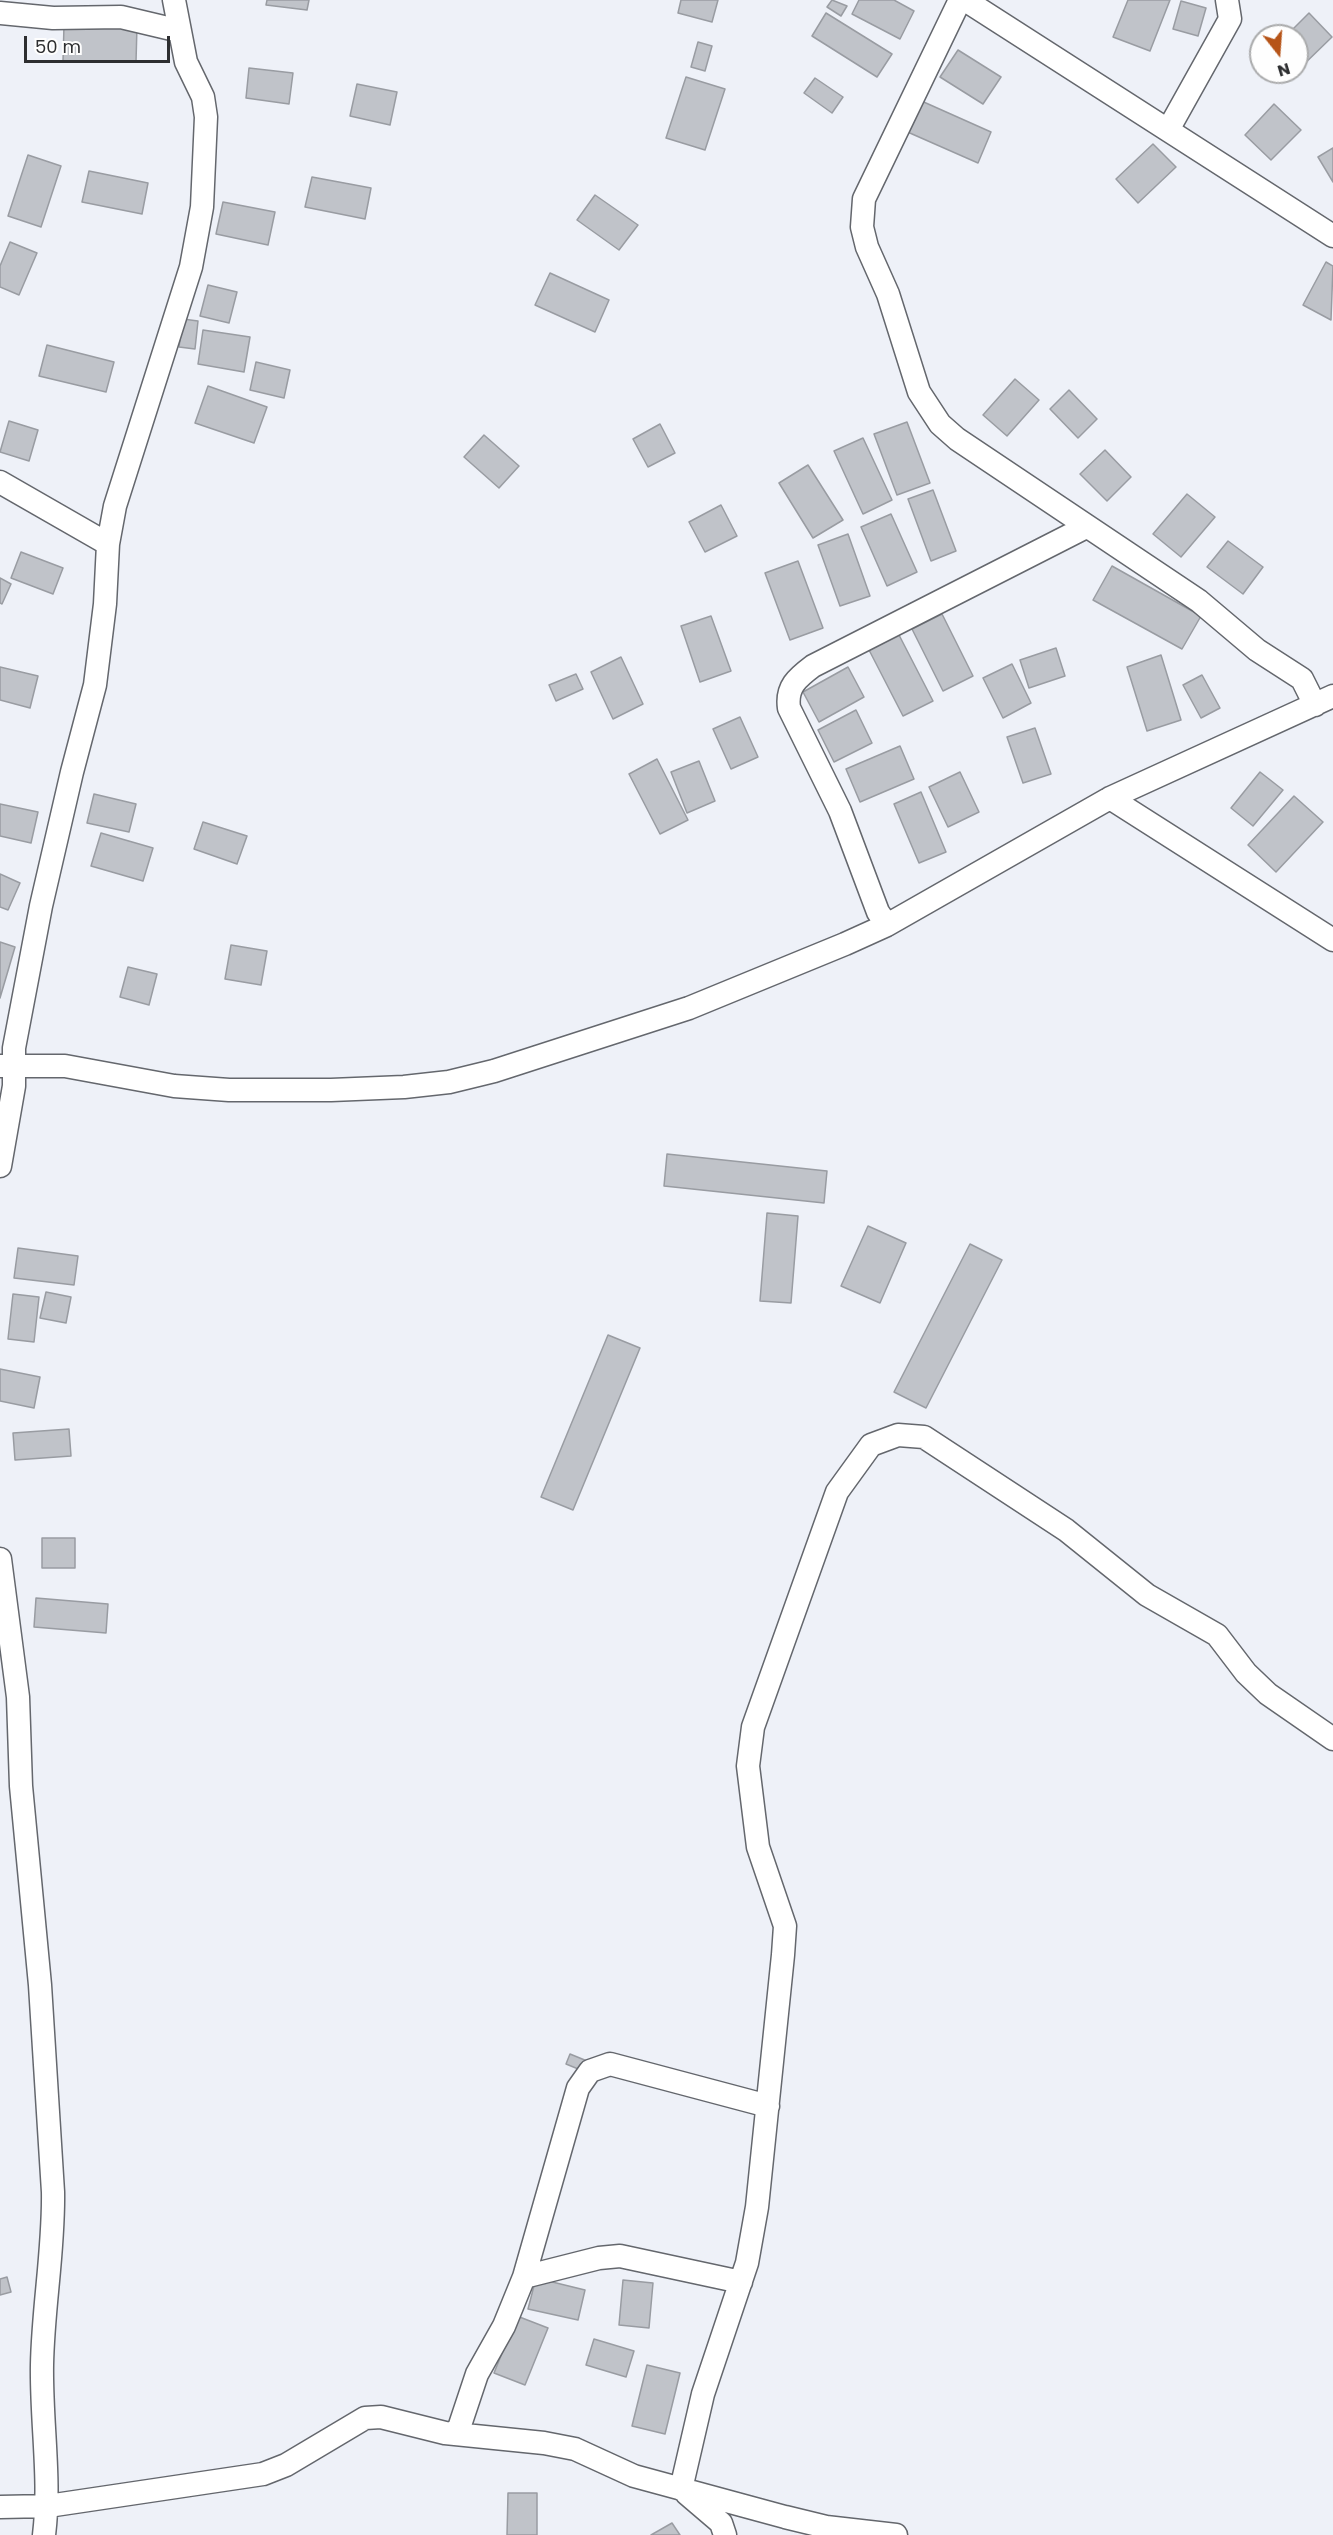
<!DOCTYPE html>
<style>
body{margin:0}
#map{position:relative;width:1333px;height:2535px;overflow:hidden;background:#eef1f8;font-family:Poppins,sans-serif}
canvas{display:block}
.north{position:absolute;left:1249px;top:24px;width:60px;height:60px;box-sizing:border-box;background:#fefefe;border:2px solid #aaabac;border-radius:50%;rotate:163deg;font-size:16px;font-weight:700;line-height:24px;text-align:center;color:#2d2e30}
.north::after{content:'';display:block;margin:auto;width:21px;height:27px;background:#b65418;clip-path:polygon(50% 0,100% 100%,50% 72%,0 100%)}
.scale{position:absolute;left:24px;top:36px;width:146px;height:27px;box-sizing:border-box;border:3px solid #2d2e30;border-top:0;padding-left:8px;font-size:18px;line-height:21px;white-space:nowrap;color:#2d2e30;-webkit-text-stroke:4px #fefefe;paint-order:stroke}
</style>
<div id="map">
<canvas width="1333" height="2535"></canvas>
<div class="north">N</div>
<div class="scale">50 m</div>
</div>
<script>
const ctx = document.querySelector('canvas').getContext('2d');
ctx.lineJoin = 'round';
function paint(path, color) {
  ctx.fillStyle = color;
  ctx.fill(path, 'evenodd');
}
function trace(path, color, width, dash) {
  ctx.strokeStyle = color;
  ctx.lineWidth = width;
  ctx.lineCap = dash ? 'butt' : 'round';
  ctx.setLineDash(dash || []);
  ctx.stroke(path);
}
const building = new Path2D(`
 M267,0H309L307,10L266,5Z
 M681,0H718L712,22L678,13Z
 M832,0L847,6L841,16L827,7Z
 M859,0H894L914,11L900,39L852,14Z
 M1128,0H1170L1150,51L1113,37Z
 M1181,1L1206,8L1198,36L1173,29Z
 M826,13L892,54L877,77L812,36Z
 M1309,13L1332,37L1297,71V36H1286Z
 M64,25L137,26L136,62L63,61Z
 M698,42L712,46L705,71L691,67Z
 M958,50L1001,77L983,104L940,77Z
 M249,68L293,73L289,104L246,98Z
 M686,77L725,89L705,150L666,138Z
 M815,78L843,97L832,113L804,93Z
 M357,84L397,92L390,125L350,116Z
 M917,99L991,132L978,163L903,130Z
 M1274,104L1301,130L1271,160L1245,135Z
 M1153,144L1176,167L1138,203L1116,179Z
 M1333,148V182L1318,157Z
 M28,155L61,166L41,227L8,216Z
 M89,171L148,183L142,214L82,202Z
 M312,177L371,188L365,219L305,207Z
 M595,195L638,225L619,250L577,220Z
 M223,202L275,212L268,245L216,234Z
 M10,242L37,253L19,295L0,287V266Z
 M1326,262L1333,266L1331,320L1303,305Z
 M550,273L609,300L595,332L535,305Z
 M208,285L237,292L229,323L200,316Z
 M183,319L198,321L195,349L179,347Z
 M203,330L250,337L244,372L198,364Z
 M47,345L114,362L106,392L39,376Z
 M256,362L290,370L284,398L250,390Z
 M1015,379L1039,400L1007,436L983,415Z
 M208,386L267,407L254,443L195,423Z
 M1069,390L1097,419L1078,438L1050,409Z
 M9,421L38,430L29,461L0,452Z
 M907,422L930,483L897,495L874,434Z
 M660,424L675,453L648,467L633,439Z
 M484,435L519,466L499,488L464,457Z
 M863,438L892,500L863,514L834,451Z
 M1105,450L1131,477L1107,501L1080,474Z
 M808,465L843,520L813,538L779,483Z
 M933,490L956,551L931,561L908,499Z
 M1187,494L1215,517L1181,557L1153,534Z
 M721,505L737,536L705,552L689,522Z
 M891,514L917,572L887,586L861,527Z
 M848,534L870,596L840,606L818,545Z
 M1228,541L1263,567L1243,594L1207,567Z
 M21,552L63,568L53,594L11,578Z
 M798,561L823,628L790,640L765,573Z
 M1112,566L1201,616L1182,649L1093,600Z
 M0,578L11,584L2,604L0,603Z
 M942,614L973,676L943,691L912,629Z
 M711,616L731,671L700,682L681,626Z
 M898,633L933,701L903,716L868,648Z
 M1056,648L1065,676L1029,688L1020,660Z
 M1161,655L1181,720L1147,731L1127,667Z
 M621,657L643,704L613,719L591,672Z
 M1012,664L1031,703L1003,718L983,678Z
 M0,667L38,676L30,708L0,700Z
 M848,667L864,697L819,722L803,692Z
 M576,674L583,689L556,701L549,685Z
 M1202,675L1220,708L1201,718L1183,685Z
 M856,710L872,743L834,762L818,730Z
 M740,717L758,757L731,769L713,729Z
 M1035,728L1051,774L1023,783L1007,737Z
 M900,746L914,779L860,802L846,769Z
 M657,759L688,820L660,834L629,774Z
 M699,761L715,801L687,813L671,772Z
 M960,772L979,812L948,827L929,787Z
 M1260,772L1283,790L1253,826L1231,808Z
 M921,792L946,852L919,863L894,804Z
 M94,794L136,804L129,832L87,823Z
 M1294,796L1323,822L1276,872L1248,845Z
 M0,804L38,812L31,843L0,836Z
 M203,822L247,836L237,864L194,849Z
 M101,833L153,848L143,881L91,866Z
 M0,874L20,883L8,910L0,907Z
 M0,942L15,947L0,998Z
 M231,945L267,951L261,985L225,979Z
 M128,967L157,974L149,1005L120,997Z
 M667,1154L827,1171L824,1203L664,1186Z
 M767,1213L798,1216L791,1303L760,1301Z
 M868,1226L906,1243L880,1303L841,1286Z
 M970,1244L1002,1260L926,1408L894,1392Z
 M18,1248L78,1256L74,1285L14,1278Z
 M46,1292L71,1297L66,1323L40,1318Z
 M13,1294L39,1297L34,1342L8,1339Z
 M608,1335L640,1348L573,1510L541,1497Z
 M0,1369L40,1377L34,1408L0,1401Z
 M69,1429L71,1456L15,1460L13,1433Z
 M42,1538H75V1568H42Z
 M36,1598L108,1604L106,1633L34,1627Z
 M570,2054L592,2063L588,2073L566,2064Z
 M7,2277L11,2292L0,2295V2279Z
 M536,2278L585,2290L578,2320L528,2309Z
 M623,2280L653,2283L649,2328L619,2325Z
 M517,2316L548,2328L525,2385L494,2373Z
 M594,2339L634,2351L626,2377L586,2365Z
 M647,2365L680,2373L665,2434L632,2426Z
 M508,2493H537V2535H507Z
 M672,2523L680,2535H651Z`);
const street = new Path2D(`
 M960,0L864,199L862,227L867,247L888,294L919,392L940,424L957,439L1199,601L1257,650L1302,679L1315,705
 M965,0L1333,236
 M0,13L53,18L121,17L180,31
 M1168,130L1230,19L1227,0
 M0,482L108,544
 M1110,798L1333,940
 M887,925L878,912L840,811L789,708C786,687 797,678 813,666L1086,527
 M0,1066H65L174,1086L229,1090H331L404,1087L449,1082L494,1071L689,1008L845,944L887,925L1110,798L1333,696
 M0,1166L14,1086V1048L41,906L72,772L95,685L105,604L108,544L115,506L191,267L202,207L206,117L203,97L186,62L174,0
 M0,1559L18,1697L21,1786L40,1985L53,2192C54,2250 43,2307 42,2365C41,2422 51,2479 44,2535
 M524,2277L599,2258L620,2256L741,2282
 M457,2434L477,2374L504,2326L524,2277L578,2088L590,2071L610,2064L768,2106
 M681,2489L703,2394L747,2263L757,2207L783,1955L785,1926L758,1847L748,1766L753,1727L837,1492L871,1445L898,1435L924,1437L1066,1530L1147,1595L1217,1635L1246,1673L1268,1694L1333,1739
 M687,2494L721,2523L725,2535
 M0,2507L48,2506L263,2474L286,2465L365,2418L381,2417L445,2433L544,2443L575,2449L634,2476L785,2517L826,2527L896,2535`);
paint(building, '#c0c3c9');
trace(building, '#999ca2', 1.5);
trace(street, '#64676d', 25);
trace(street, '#fff', 22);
</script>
